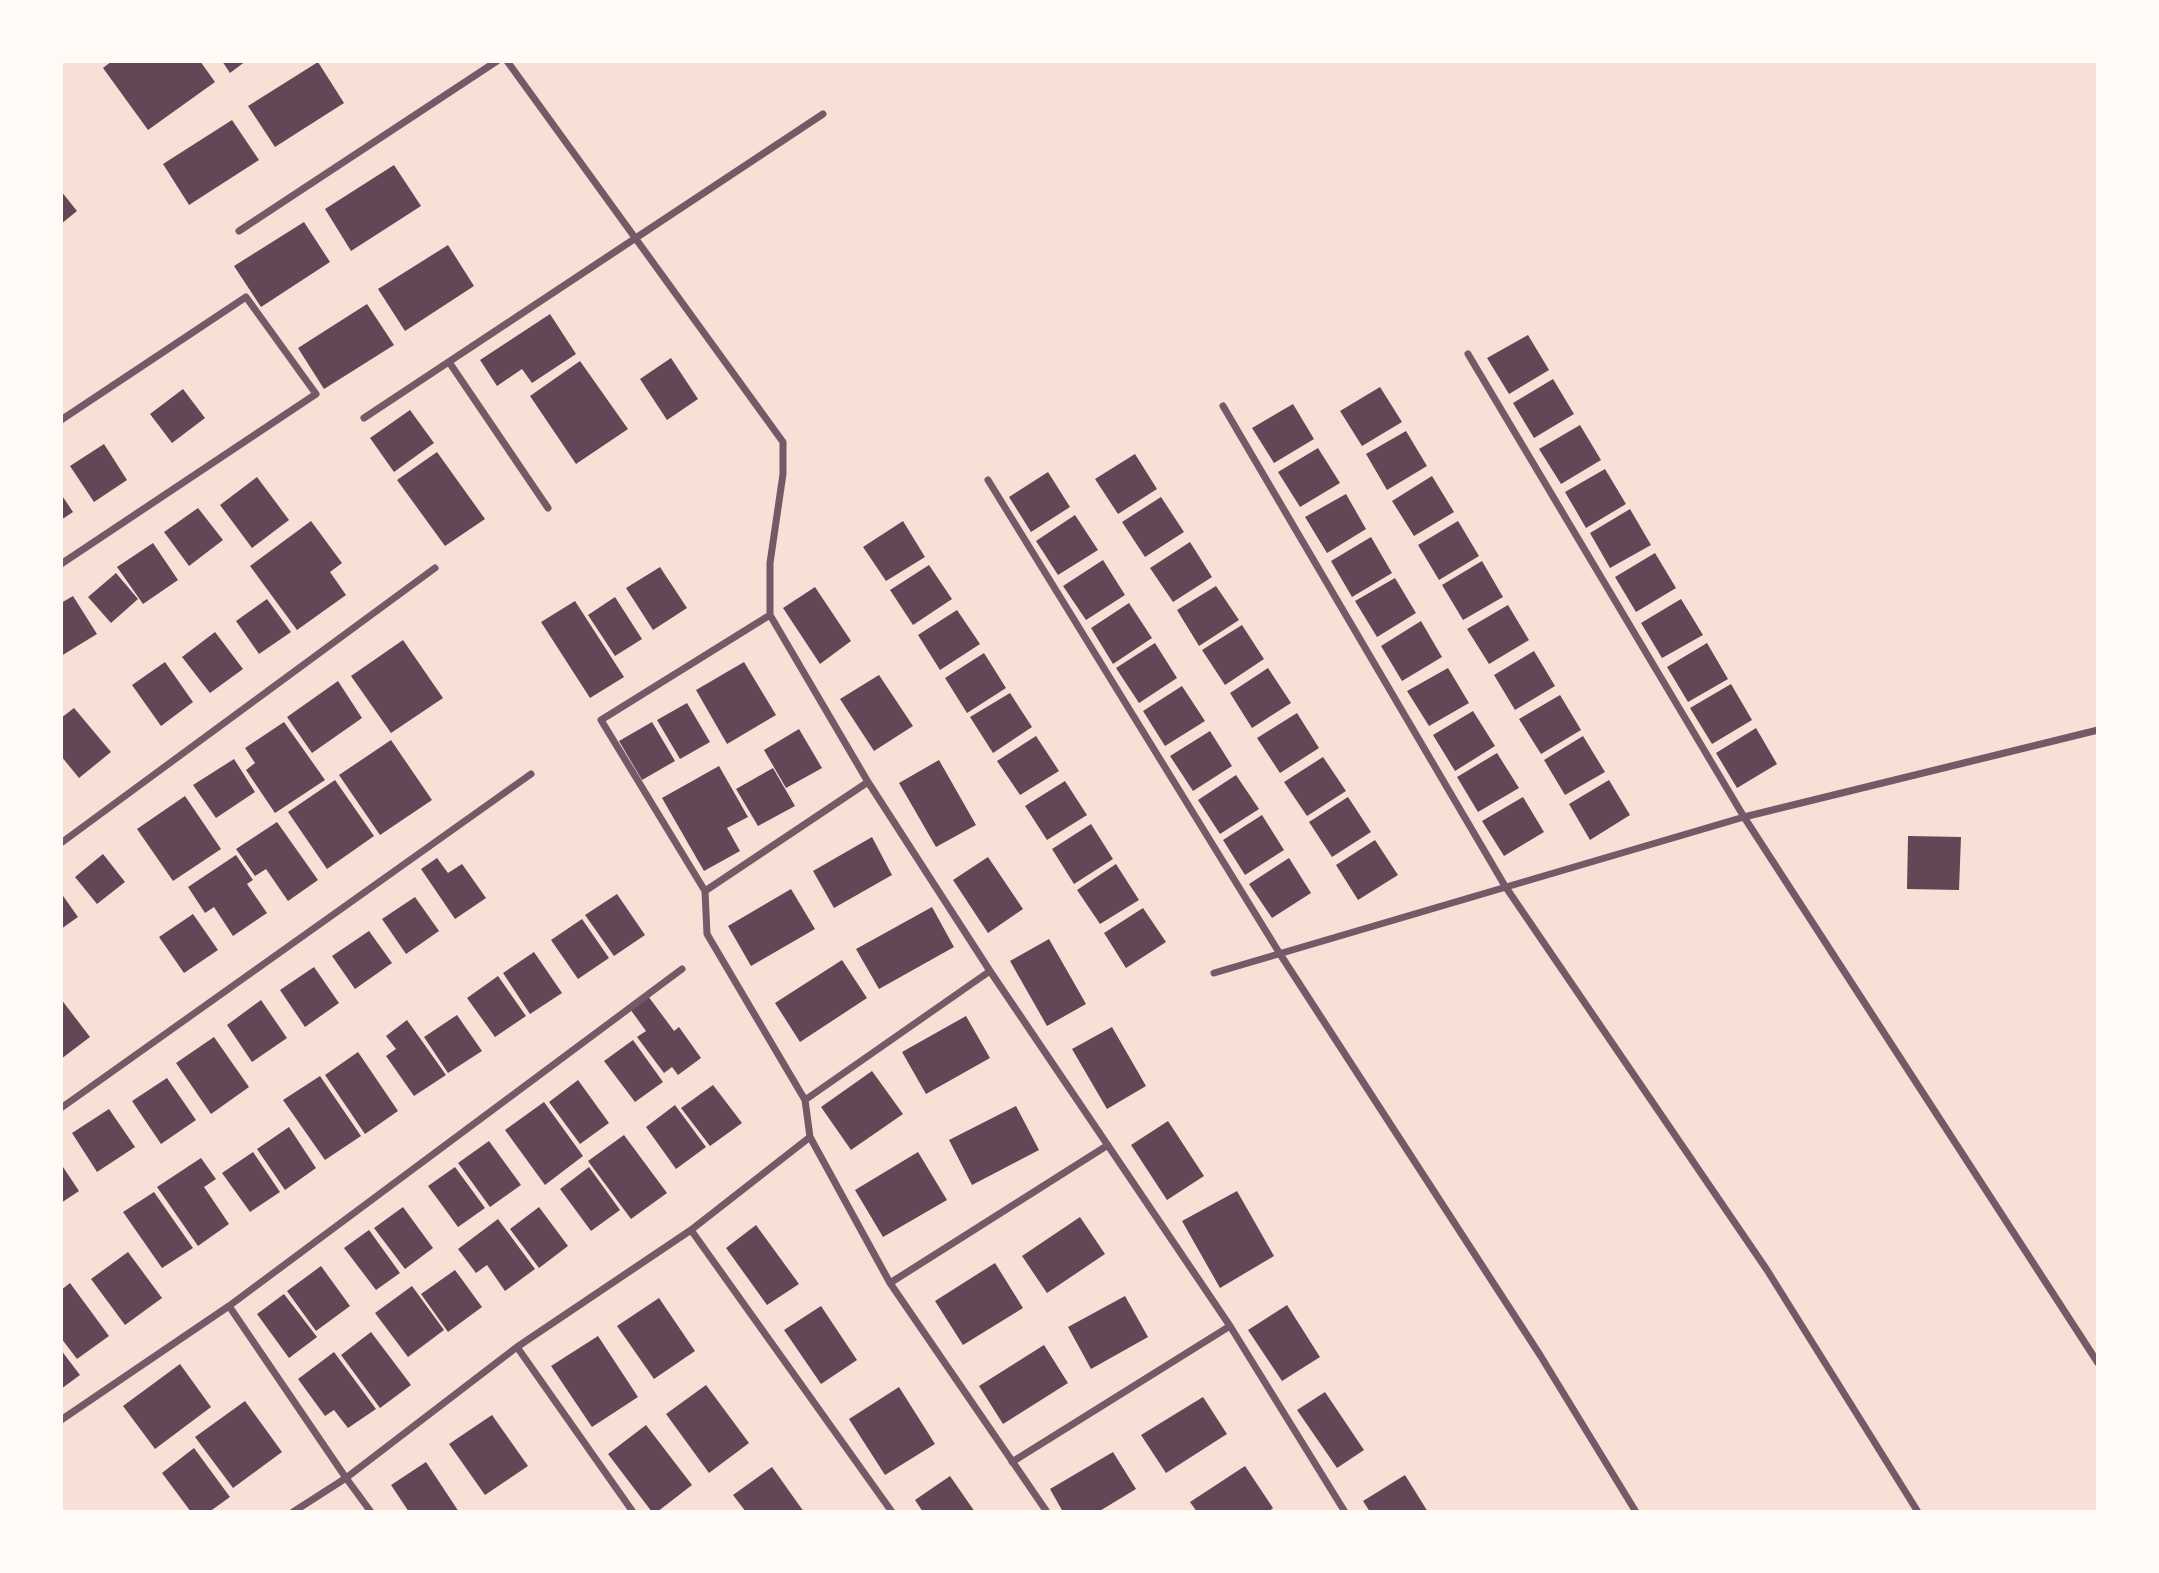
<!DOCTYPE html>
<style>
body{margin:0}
#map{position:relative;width:2159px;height:1573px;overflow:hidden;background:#f7e1d7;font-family:"Source Sans 3",sans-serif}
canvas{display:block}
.frame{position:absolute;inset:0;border:63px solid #fffaf5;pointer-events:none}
</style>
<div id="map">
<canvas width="2159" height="1573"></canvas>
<div class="frame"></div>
</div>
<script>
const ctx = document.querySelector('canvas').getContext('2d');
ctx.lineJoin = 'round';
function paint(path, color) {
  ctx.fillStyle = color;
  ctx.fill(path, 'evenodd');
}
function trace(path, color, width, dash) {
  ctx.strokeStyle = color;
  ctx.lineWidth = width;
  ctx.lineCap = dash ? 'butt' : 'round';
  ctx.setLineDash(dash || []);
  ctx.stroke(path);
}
const building = new Path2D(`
 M112,61H200L215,82L148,130L103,68Z
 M222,61H246L230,73Z
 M318,62L344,103L275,147L248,106Z
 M232,120L259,160L189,205L163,164Z
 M394,165L421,206L351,251L325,209Z
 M61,191L77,211L61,224Z
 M304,222L330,262L261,307L234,266Z
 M448,245L474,286L405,331L378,289Z
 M367,304L394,345L324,389L298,348Z
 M550,314L576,354L532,383L522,369L497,386L480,360Z
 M1528,335L1549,370L1509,394L1487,358Z
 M671,358L698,399L667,420L640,379Z
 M580,361L628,429L576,464L530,396Z
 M1553,379L1574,414L1534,438L1513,403Z
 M1380,387L1402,422L1362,446L1340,411Z
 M183,389L205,418L172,443L150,414Z
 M1293,404L1314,439L1274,463L1252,428Z
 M410,410L434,443L394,472L370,438Z
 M1580,425L1601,460L1561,484L1539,449Z
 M1406,431L1427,466L1387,490L1366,454Z
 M104,444L127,480L94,502L70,466Z
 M1318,448L1340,483L1300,507L1278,472Z
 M437,452L485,519L445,546L397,480Z
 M1135,454L1157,489L1118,514L1095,479Z
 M1605,469L1626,504L1586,528L1565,492Z
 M1048,472L1070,507L1031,532L1009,497Z
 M1432,476L1454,512L1414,536L1392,501Z
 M257,477L289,520L252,548L220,505Z
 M61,494L73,512L61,520Z
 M1346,494L1366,529L1327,553L1305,517Z
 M1161,497L1184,532L1145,557L1122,522Z
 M198,508L223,540L189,566L164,532Z
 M1630,509L1651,545L1610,568L1590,533Z
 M1075,515L1098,550L1058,575L1036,541Z
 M311,521L342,563L330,572L346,595L297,630L250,566Z
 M903,521L925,557L886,581L863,547Z
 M1458,521L1479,556L1439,580L1418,545Z
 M1371,537L1392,573L1352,597L1331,561Z
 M1190,542L1212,577L1173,602L1150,568Z
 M153,543L178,580L143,604L117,567Z
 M1655,553L1676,588L1636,612L1615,577Z
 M1103,560L1125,595L1086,620L1063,586Z
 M1482,561L1503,597L1463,620L1442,585Z
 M929,565L952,599L913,625L890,590Z
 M660,567L687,608L653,630L626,588Z
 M116,573L138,599L111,623L88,597Z
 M1395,578L1416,613L1377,637L1355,601Z
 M1216,586L1239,620L1199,646L1177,610Z
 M815,587L851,641L820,664L783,608Z
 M73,596L97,634L61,656V603Z
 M615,597L642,639L615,656L588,615Z
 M267,599L291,632L259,654L236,621Z
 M1681,599L1703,635L1662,658L1641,623Z
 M575,601L624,677L590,698L541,622Z
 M1129,603L1152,638L1113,664L1091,628Z
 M1508,605L1529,640L1489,664L1467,629Z
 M957,610L980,644L940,670L918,635Z
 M1421,621L1442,657L1402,681L1381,646Z
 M1242,625L1264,659L1225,685L1202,650Z
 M215,632L243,669L210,693L182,657Z
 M403,640L443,698L391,733L351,676Z
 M1155,643L1177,678L1139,703L1116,668Z
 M1707,643L1728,679L1688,702L1667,667Z
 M1534,651L1555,686L1515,710L1494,675Z
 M984,653L1006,688L967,713L945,678Z
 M165,662L193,702L161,726L132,685Z
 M744,662L776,715L727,744L696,690Z
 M1268,668L1291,703L1252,728L1230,693Z
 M1448,668L1469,703L1429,726L1407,691Z
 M879,675L913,726L874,751L840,699Z
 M338,681L362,718L312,753L287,717Z
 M1731,684L1752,720L1712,744L1690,708Z
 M1182,686L1205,721L1165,746L1143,711Z
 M1010,693L1032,727L993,753L970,717Z
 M1560,695L1581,730L1541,754L1519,719Z
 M687,703L710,742L680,759L657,720Z
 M74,708L111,752L79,778L61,756V718Z
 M1473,711L1495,746L1455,771L1433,735Z
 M1297,713L1319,748L1280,773L1257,738Z
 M284,722L325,780L275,813L246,770L255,763L245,748Z
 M652,722L675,761L642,780L619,741Z
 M1756,728L1777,764L1737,788L1716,753Z
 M799,729L822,768L786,788L764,750Z
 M1210,731L1232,766L1193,791L1170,756Z
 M1036,736L1059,771L1020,795L997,761Z
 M1583,736L1605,772L1565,795L1544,760Z
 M391,740L432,800L380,835L339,775Z
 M1497,753L1519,788L1478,812L1457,777Z
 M1323,757L1346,791L1307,816L1284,782Z
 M234,759L255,792L216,818L193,785Z
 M939,760L976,825L936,847L899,783Z
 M719,766L748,817L727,828L740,851L704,871L662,798Z
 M773,768L795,806L758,826L736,789Z
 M1236,775L1259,809L1220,834L1198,800Z
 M335,780L374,836L327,869L288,812Z
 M1609,780L1630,815L1590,840L1569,804Z
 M1065,781L1087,815L1047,840L1025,806Z
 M185,796L221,849L173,881L137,829Z
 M1348,797L1371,832L1332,857L1309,822Z
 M1523,797L1544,832L1504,856L1482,821Z
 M1262,815L1284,850L1245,875L1223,840Z
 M277,822L318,880L288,901L266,869L255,876L236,849Z
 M1091,824L1113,859L1074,884L1052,849Z
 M1908,836L1961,837L1959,890L1907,889Z
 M872,837L892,875L834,908L813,871Z
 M1375,840L1398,875L1358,900L1336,865Z
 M103,854L125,882L97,904L75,877Z
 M236,855L253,880L247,884L267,913L233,936L214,907L205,913L188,887Z
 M988,857L1023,909L988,933L953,880Z
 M437,858L448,873L462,864L486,898L455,919L421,869Z
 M1289,858L1311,893L1272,918L1249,884Z
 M1116,864L1139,900L1100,924L1077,890Z
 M791,889L815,929L751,966L728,926Z
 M61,893L78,917L61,929Z
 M617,894L645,935L614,956L585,915Z
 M415,897L439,931L406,954L382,919Z
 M932,907L954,947L879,989L856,949Z
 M1143,908L1166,942L1126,968L1104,933Z
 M193,914L218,950L184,973L159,937Z
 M582,919L609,958L578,979L551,940Z
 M369,931L392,963L355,989L332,956Z
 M1049,939L1086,1004L1047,1026L1010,961Z
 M534,952L562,993L530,1014L503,973Z
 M842,960L867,998L800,1042L775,1003Z
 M314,967L339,1003L305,1027L280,990Z
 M498,976L526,1016L495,1037L467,998Z
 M648,996L674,1031L679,1027L701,1058L678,1075L672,1067L664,1073L637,1037L646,1031L630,1009Z
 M61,999L90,1037L61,1059Z
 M261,1000L287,1038L252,1062L227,1025Z
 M457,1015L482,1051L448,1073L424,1037Z
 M966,1016L990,1058L926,1094L902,1052Z
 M407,1020L446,1075L414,1096L386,1056L396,1049L386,1036Z
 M1112,1027L1146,1086L1107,1109L1072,1049Z
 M214,1037L249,1087L211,1114L176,1063Z
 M633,1040L663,1082L635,1102L604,1061Z
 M358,1052L398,1111L365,1134L325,1075Z
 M872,1071L903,1114L851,1150L821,1107Z
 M320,1076L361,1136L325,1160L283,1100Z
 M167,1078L196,1120L161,1144L132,1101Z
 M578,1080L609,1123L580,1144L549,1102Z
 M713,1085L742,1123L710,1146L681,1108Z
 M544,1102L583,1156L545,1185L505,1130Z
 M675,1105L706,1147L676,1169L646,1127Z
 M1016,1106L1039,1150L972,1185L949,1140Z
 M109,1109L135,1147L97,1172L72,1133Z
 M1168,1121L1204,1176L1167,1200L1131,1145Z
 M289,1127L316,1168L285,1190L257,1149Z
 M624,1135L667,1193L631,1219L588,1161Z
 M489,1141L521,1185L490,1207L458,1163Z
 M253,1152L280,1192L250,1212L222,1173Z
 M918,1152L947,1200L883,1237L855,1190Z
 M201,1158L216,1179L204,1187L229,1224L198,1246L157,1187Z
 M61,1164L79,1191L61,1203Z
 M455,1167L485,1208L458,1227L428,1186Z
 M589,1167L620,1210L591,1231L560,1189Z
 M1237,1191L1274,1256L1220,1288L1182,1221Z
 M154,1192L193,1248L162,1268L123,1212Z
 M403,1207L433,1248L405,1269L374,1228Z
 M539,1207L568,1246L539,1268L510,1229Z
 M1080,1217L1105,1254L1047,1293L1022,1256Z
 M498,1219L535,1269L505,1291L487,1265L476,1273L458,1249Z
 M756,1225L799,1284L767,1305L726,1248Z
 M369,1230L400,1273L376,1290L344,1248Z
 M128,1252L162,1298L125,1325L91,1279Z
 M995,1263L1023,1308L963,1345L935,1301Z
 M321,1266L350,1306L316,1331L287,1291Z
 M455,1270L482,1307L448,1332L421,1294Z
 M70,1283L109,1336L77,1359L61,1338V1290Z
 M412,1286L444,1330L408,1357L375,1313Z
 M284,1294L317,1337L289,1358L257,1314Z
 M1125,1296L1148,1337L1091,1369L1068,1327Z
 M659,1298L695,1351L654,1379L617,1326Z
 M1287,1305L1320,1357L1282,1381L1248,1330Z
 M821,1306L857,1360L821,1384L784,1330Z
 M371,1332L411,1385L380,1408L341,1355Z
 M598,1336L638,1397L592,1427L551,1366Z
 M1044,1345L1068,1383L1003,1424L979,1386Z
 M61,1350L80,1375L61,1389Z
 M334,1352L376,1409L348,1428L334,1410L325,1416L298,1379Z
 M180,1364L211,1407L155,1449L123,1406Z
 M706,1385L749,1443L709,1473L666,1414Z
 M899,1387L935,1444L885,1475L849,1419Z
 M1325,1392L1364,1450L1337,1468L1297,1410Z
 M1203,1397L1227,1434L1166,1473L1141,1435Z
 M245,1401L282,1452L233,1488L195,1437Z
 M492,1415L528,1466L485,1495L449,1444Z
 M646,1425L692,1485L657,1512H652L608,1454Z
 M194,1448L230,1497L209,1512H191L162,1473Z
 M1113,1452L1136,1489L1098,1512H1063L1050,1489Z
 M426,1462L459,1512H409L391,1485Z
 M1245,1466L1273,1508L1268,1512H1197L1190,1502Z
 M772,1467L804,1512H746L733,1495Z
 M1405,1475L1428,1512H1370L1363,1501Z
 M950,1476L975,1512H923L915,1500Z`);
const minor = new Path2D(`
 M507,61L783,442V474L770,563V615L868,782L990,971L1230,1326L1345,1512
 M239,231L497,61
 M1468,354L1744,817L2098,1363
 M449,362L548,508
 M1223,406L1505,886L1767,1270L1918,1512
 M364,418L823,114
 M61,420L246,297L316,394L61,564
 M988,480L1280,954L1540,1355L1636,1512
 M770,615L601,720L705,891L707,934L805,1100L810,1137L890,1283L1047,1512
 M61,843L435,568
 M705,891L868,782
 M1214,973L1744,817L2098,730
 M805,1100L990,971
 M61,1108L531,774
 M691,1230L892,1512
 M890,1283L1108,1145
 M229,1306L346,1478L371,1512
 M517,1347L633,1512
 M61,1420L229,1306L682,969
 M1012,1462L1230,1326
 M293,1512L346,1478L517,1347L691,1230L810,1137`);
paint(building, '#644757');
trace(minor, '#755966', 7);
</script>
